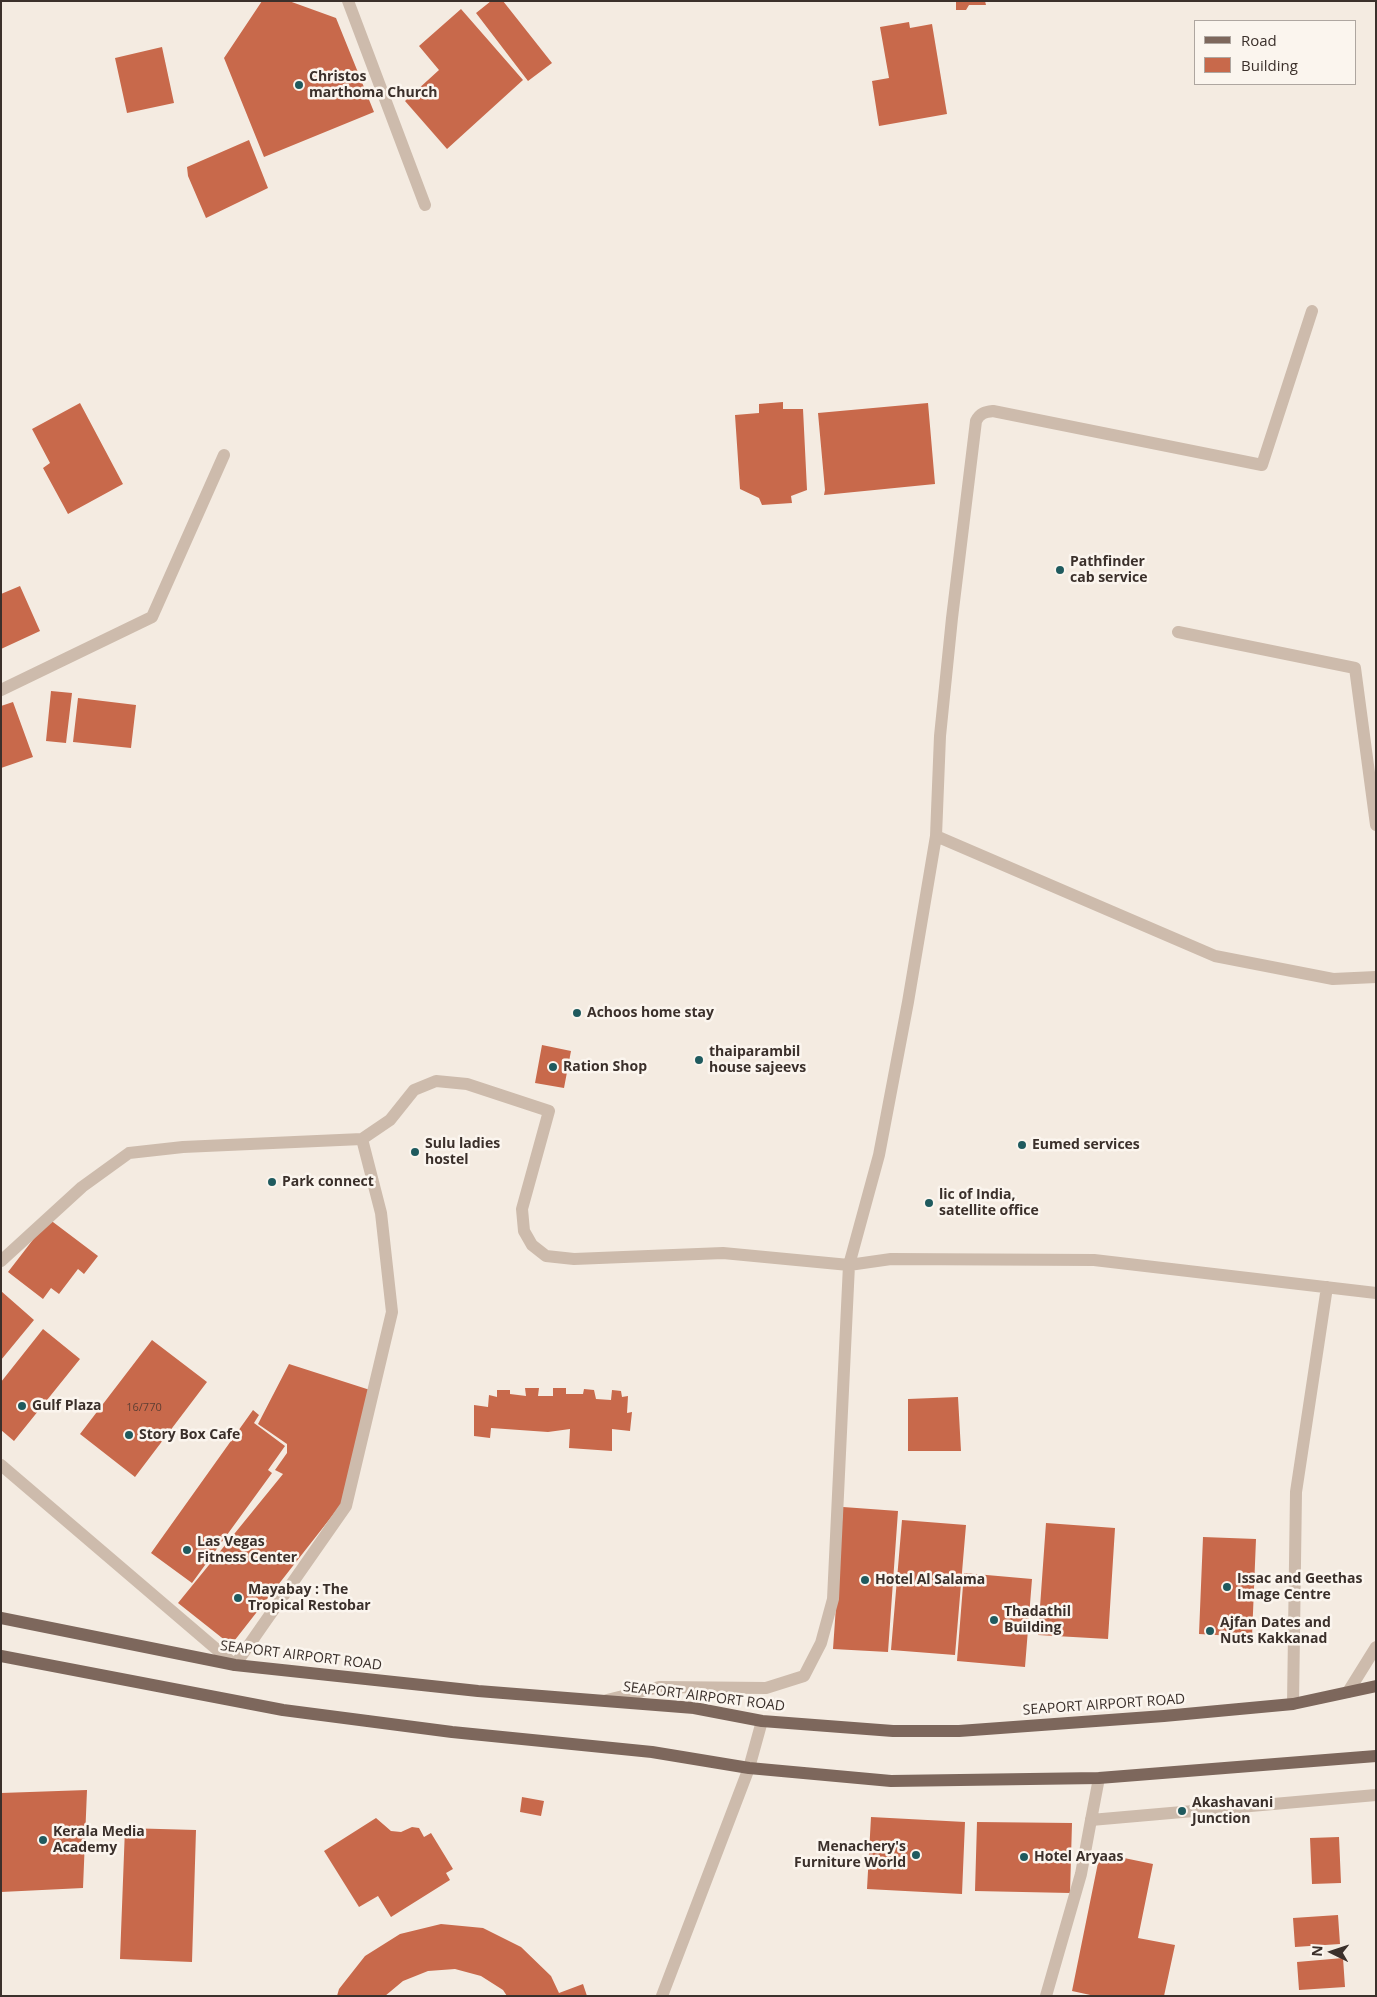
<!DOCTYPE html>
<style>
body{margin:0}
#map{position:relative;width:1377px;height:1997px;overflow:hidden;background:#f4ebe1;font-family:"Open Sans",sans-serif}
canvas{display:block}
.frame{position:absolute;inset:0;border:2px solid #3b302b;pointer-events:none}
.legend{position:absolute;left:1194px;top:20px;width:162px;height:65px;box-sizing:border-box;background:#fbf5ee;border:1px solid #aea6a0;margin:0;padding:6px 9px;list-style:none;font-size:15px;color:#3b302b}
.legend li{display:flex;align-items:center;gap:10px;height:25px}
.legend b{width:25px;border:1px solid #aea6a0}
.north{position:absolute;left:1307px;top:1927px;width:50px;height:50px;-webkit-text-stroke:4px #fbf5ee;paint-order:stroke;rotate:274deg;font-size:14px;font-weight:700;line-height:20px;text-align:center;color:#3b302b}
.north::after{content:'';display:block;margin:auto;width:18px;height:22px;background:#3b302b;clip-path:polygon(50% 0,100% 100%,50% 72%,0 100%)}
</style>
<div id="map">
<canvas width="1377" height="1997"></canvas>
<div class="frame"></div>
<ul class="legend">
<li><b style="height:6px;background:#7d675c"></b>Road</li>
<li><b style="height:14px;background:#c8694b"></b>Building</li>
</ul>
<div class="north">N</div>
</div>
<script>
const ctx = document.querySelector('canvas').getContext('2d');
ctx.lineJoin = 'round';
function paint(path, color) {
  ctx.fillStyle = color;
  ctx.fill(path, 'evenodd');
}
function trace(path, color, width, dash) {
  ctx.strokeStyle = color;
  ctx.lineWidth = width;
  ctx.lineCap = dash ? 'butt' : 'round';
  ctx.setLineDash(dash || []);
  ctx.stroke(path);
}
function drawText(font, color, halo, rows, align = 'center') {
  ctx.font = font + ' "Open Sans",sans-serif';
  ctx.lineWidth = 5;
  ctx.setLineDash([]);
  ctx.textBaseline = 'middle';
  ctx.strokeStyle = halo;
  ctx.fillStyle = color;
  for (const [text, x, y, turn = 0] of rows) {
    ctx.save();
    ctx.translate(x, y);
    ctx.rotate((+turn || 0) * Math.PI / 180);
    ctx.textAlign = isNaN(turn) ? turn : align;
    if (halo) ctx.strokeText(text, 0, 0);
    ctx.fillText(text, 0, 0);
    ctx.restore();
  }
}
const building = new Path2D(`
 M262,1H289L336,18L374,112L264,157L224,58Z
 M491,1H503L552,63L528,81L476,13Z
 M956,1H985L986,5H969L966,10H956Z
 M461,9L523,80L447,149L405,101L439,70L419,46Z
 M909,22L910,28L932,24L947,114L879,126L872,81L889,78L880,27Z
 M162,47L174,103L127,113L115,58Z
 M249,140L268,188L206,218L188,176L187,167Z
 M783,402V409H803L807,490L791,496L792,503L762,505L759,498L740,489L735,415L759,413V404Z
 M80,403L123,484L68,514L43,468L50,463L32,429Z
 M928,403L935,484L824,495L825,490L818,413Z
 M20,586L40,631L1,649V594Z
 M51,691L72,693L66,743L46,741Z
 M78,698L136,705L131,748L73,742Z
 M13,702L33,757L1,768V706Z
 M542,1045L571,1051L564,1088L535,1083Z
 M49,1219L98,1256L84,1274L78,1269L59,1294L51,1288L43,1299L8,1272Z
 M1,1291L34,1320L1,1360Z
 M43,1329L80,1359L14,1441L1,1430V1382Z
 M152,1340L207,1382L135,1477L80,1434Z
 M289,1364L370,1390L343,1502L231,1645L178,1603L283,1474L275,1470L287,1453V1444L258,1424Z
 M525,1388H539L538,1396H553V1388H566V1394H583L584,1389L594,1390L596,1399L611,1400L612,1390L621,1391L622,1397L628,1396L627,1413L632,1412L630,1431L612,1429V1451L569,1448L570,1429L548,1432L491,1428L490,1438L474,1436V1405L488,1407L489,1395L497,1397V1390H510V1394L526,1396Z
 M958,1397L961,1451H908V1399Z
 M253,1410L259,1415L254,1423L285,1446L268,1470L272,1473L192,1583L151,1553Z
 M843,1507L898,1511L888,1652L833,1649Z
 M902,1520L966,1525L955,1655L891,1650Z
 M1046,1523L1115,1528L1108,1639L1038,1635Z
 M1203,1537L1256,1539L1252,1637L1199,1634Z
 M964,1573L1032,1579L1025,1667L957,1661Z
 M87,1790L83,1888L1,1892V1793Z
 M522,1797L544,1801L541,1816L520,1812Z
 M871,1817L965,1822L962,1894L867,1889Z
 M376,1818L391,1831L401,1832L412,1827L419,1828L424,1837L431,1833L453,1869L446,1873L450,1880L391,1917L378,1896L359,1907L324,1851Z
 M977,1822L1072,1823L1070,1893L975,1891Z
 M125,1828L196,1830L192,1962L120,1959Z
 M1339,1837L1341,1883L1312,1884L1310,1838Z
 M1100,1853L1153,1864L1138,1938L1175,1945L1164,1996H1095L1072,1991Z
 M1338,1915L1340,1944L1295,1947L1293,1918Z
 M441,1924L483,1928L521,1947L551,1976L559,1993L583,1984L587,1996H507L503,1990L481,1976L455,1969L428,1971L403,1981L385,1996H337L339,1989L365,1956L400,1934Z
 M1343,1958L1345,1987L1299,1990L1297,1962Z`);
const minor = new Path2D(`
 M348,1L425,205
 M1178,632L1355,668L1376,825
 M1,690L152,617L224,455
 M936,836L1215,956L1333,979L1376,977
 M1,1261L82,1187L129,1153L183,1147L362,1139L390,1120L414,1090L436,1081L467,1084L549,1111L522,1209L524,1231L532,1245L546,1256L574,1259L723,1253L849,1265L879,1155L908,1002L936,836L940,736L952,618L976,421C980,413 985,412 993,411L1262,465L1312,311
 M235,1665L346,1506L392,1312L381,1213L362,1139
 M1348,1692L1376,1647
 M607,1700L659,1687L766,1688L804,1676L821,1643L833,1599L849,1265L891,1259L1094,1260L1376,1293
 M1293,1704L1296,1492L1327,1287
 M662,1996L749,1768L762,1721
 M1046,1996L1081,1874L1091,1820`);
const tertiary = new Path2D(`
 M1,1465L235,1665
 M1099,1778L1091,1820L1376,1795`);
const primary = new Path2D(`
 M1,1618L235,1665L478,1691L694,1708L762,1721L893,1731H959L1164,1716L1293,1704L1376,1686
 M1,1656L283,1710L452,1732L652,1752L749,1768L891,1781L1099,1778L1376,1756`);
const markers = [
 [299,85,5,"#1f5a5e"],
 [1060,570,5,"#1f5a5e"],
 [577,1013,5,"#1f5a5e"],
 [699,1060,5,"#1f5a5e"],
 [553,1067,5,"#1f5a5e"],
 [1022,1145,5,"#1f5a5e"],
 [415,1152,5,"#1f5a5e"],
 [272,1182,5,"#1f5a5e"],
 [929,1203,5,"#1f5a5e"],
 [22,1406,5,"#1f5a5e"],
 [129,1435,5,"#1f5a5e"],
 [187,1550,5,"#1f5a5e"],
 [865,1580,5,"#1f5a5e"],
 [1227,1587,5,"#1f5a5e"],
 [238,1598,5,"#1f5a5e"],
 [994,1620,5,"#1f5a5e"],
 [1210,1631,5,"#1f5a5e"],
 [1182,1811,5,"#1f5a5e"],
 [43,1840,5,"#1f5a5e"],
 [916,1855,5,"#1f5a5e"],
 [1024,1857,5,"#1f5a5e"]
];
const numberNames = [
 ["16/770",144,1408]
];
const poiNames = [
 ["Christos",309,77],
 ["marthoma Church",309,93],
 ["Pathfinder",1070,562],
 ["cab service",1070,578],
 ["Achoos home stay",587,1013],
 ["thaiparambil",709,1052],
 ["house sajeevs",709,1068],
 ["Ration Shop",563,1067],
 ["Sulu ladies",425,1144],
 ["hostel",425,1160],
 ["Eumed services",1032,1145],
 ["Park connect",282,1182],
 ["lic of India,",939,1195],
 ["satellite office",939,1211],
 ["Gulf Plaza",32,1406],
 ["Story Box Cafe",139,1435],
 ["Las Vegas",197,1542],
 ["Fitness Center",197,1558],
 ["Issac and Geethas",1237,1579],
 ["Image Centre",1237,1595],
 ["Hotel Al Salama",875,1580],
 ["Mayabay : The",248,1590],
 ["Tropical Restobar",248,1606],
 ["Thadathil",1004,1612],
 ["Building",1004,1628],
 ["Ajfan Dates and",1220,1623],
 ["Nuts Kakkanad",1220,1639],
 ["Akashavani",1192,1803],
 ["Junction",1192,1819],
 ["Kerala Media",53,1832],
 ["Academy",53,1848],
 ["Menachery's",906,1847,"right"],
 ["Furniture World",906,1863,"right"],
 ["Hotel Aryaas",1034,1857]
];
const streetNames = [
 ["SEAPORT AIRPORT ROAD",301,1656,7],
 ["SEAPORT AIRPORT ROAD",704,1697,7],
 ["SEAPORT AIRPORT ROAD",1104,1705,-4]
];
paint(building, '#c8694b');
trace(minor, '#cdbbac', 12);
trace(tertiary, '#cdbbac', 12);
trace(primary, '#7d675c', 12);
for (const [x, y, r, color] of markers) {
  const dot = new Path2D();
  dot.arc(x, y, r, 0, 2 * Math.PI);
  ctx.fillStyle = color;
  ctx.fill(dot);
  trace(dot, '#fbf5ee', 2);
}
drawText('11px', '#5e3e33', null, numberNames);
drawText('bold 14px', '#3b302b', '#fbf5ee', poiNames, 'left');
drawText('14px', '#3b302b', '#fbf5ee', streetNames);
</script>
